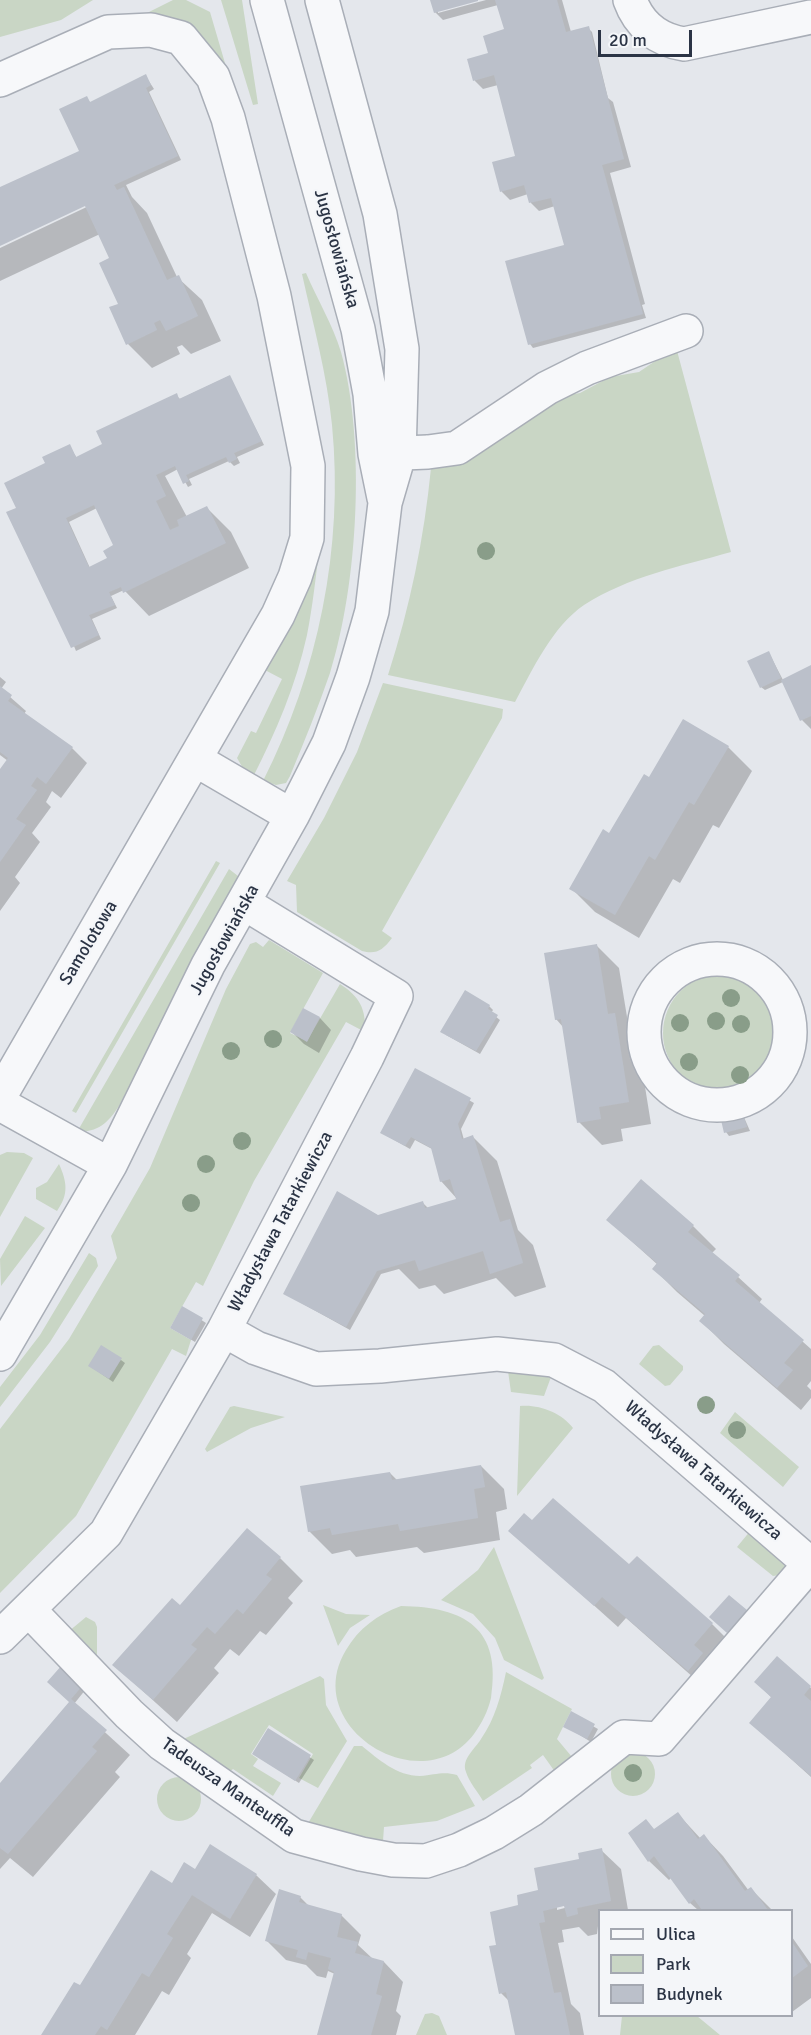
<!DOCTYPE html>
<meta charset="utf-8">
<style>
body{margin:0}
#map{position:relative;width:811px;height:2035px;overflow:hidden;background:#e4e7ec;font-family:Signika,sans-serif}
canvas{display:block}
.legend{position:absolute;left:598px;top:1909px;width:195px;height:108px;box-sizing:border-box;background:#f4f6f9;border:2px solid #a4a8b1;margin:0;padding:8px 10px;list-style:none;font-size:18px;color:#2b3445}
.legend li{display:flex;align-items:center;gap:12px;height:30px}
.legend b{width:30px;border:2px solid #a4a8b1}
.scale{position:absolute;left:598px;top:30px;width:94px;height:27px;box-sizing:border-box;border:3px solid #2b3445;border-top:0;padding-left:8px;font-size:18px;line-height:21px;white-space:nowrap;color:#2b3445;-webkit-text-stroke:4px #f4f6f9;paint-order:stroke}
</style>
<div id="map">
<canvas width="811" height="2035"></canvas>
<ul class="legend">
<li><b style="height:8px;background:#f7f8fa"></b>Ulica</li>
<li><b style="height:16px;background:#c9d6c5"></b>Park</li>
<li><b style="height:16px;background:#bbc0ca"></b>Budynek</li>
</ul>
<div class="scale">20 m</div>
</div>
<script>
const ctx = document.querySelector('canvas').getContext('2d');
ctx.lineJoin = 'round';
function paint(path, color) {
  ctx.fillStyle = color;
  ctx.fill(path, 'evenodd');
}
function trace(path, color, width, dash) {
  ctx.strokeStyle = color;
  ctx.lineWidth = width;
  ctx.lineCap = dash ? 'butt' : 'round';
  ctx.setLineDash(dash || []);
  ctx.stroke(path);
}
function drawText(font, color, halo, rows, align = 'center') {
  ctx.font = font + ' Signika,sans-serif';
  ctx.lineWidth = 4.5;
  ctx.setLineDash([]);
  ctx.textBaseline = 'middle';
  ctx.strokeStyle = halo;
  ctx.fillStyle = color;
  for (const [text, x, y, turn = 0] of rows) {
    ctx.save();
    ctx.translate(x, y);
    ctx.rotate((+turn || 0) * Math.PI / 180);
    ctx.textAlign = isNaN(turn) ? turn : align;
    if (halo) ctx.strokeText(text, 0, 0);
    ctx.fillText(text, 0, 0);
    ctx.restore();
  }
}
const green = new Path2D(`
 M0,0H93L61,20L0,37Z
 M173,0H186L210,12L227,70L164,18L147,13Z
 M221,0H242L258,104L253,105Z
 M306,273C317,299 333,325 341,352C366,442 358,584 330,673C318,708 304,742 290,776L286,783L276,785L263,781C318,672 344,548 332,425C327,374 313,324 302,274Z
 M676,347L731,552C682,566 627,577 584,605C552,627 533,669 515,702L388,675C410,607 424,539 431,468L446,467L556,397L580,393L610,377L639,372Z
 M320,544C316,574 313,605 307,635C296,685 276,732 253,777L244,770L237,758L251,731L256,733L282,679L263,669Z
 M383,683L503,709L502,718L382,931L392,938C383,950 376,955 362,951L297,912L296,885L287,881L324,818L357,752Z
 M216,861L220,863L76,1113L72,1111Z
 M229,869L238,876L119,1106C108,1123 98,1132 77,1132Z
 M269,940L323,973L290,1033L307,1041L340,984C360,997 366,1009 365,1032L346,1022L254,1181L203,1286L196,1282L170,1328L191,1340L186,1356L172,1349L76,1516L0,1593V1429L69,1339L117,1258L111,1236L150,1168L226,989L250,944L256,942L263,947Z
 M663 1033a59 59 0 1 1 118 0a59 59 0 1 1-118 0Z
 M7,1152L24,1153L33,1158L0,1217V1155Z
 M59,1164C67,1182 69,1194 57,1211L36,1199V1188L47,1182Z
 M25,1216L45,1228L1,1286L0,1259Z
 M89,1253L96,1258L98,1266L50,1342L0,1407V1387L40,1335Z
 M659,1345L683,1366V1370L670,1385L665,1386L639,1364L653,1346Z
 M508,1371L551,1377L544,1396L511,1392Z
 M234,1406L285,1417L251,1428L207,1452L205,1449L230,1407Z
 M520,1406C539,1404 562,1413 573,1428L517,1496Z
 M735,1412L799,1467L783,1487L720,1433Z
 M751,1530L788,1566L780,1575L773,1576L737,1547Z
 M494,1547L544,1678L542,1680L504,1660L495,1638L473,1614L441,1600L478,1570Z
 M323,1605L346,1614L370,1615L350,1628L338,1646Z
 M401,1606C465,1607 502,1628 491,1698C488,1711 482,1723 474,1734C422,1803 299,1727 346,1650C359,1628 377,1615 401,1606Z
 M86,1617L95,1622L97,1627V1671L62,1637Z
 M506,1672L572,1709L557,1739L577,1763L558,1776L543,1755L530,1765L532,1768L483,1801C478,1792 469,1782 466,1772C461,1759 475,1749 481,1739C495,1719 501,1696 506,1672Z
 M320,1676L324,1679L326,1705L347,1741L318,1788L299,1778L313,1754L269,1725L251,1754L258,1759L253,1766L281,1783L273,1796L233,1769L223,1777L175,1743Z
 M354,1746H362C378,1759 397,1776 420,1776C435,1775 443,1771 457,1775L475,1806L437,1821L384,1827L383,1841L304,1830Z
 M611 1774a22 22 0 1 1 44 0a22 22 0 1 1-44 0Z
 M157 1799a22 22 0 1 1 44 0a22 22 0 1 1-44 0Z
 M432,2013L439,2016L447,2035H416L425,2014Z
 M622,2016H697L720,2035H620Z`);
const shadow = new Path2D(`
 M432,0H474L438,10V13L486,0H562L571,32L588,28L592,32L608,98L613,102L631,167L610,173L645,304L642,305L646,318L533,348L530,344L566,246L555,206L539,211L531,203L528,194L510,200L502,192L494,163L516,157L498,85L483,89L475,81L469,60L489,54L506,30L498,5L443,20L435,12Z
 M145,75L154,89L149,92L181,160L126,185L132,197L147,213L177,277L202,300L221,341L191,354L182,345L177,347L180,354L152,368L128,344L111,259L100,234L0,281V248L93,204L91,202L0,244V189L81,151L86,98L91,103Z
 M229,376L264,445L237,457L240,463L234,466L229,461L189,479L192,485L188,487L178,469L165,476L187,517L207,508L231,532L249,568L149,616L124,590L111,596L117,608L92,619L101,639L76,651L18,509L47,464L69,446L77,458L104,445L176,395L180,399ZM97,508L115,546L109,559L90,568L69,522Z
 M769,653L783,680L811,667V729L802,720L783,682L765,690L761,687Z
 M0,677L6,682L1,689L26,711L24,714L72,748L87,763L61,798L52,791L46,802L51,807L32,833L40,842L15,877L20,883L0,911V772L8,761L0,755Z
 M728,747L752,771L719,828L713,825L680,883L673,879L639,938L595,912L571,888L650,779Z
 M597,946L619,968L629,1029L637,1037L651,1124L621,1129L623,1141L602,1145L579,1122L563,1027L556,1019Z
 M489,1006L493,1010L491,1013L500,1020L480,1054L446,1035Z
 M304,1010L320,1018L331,1030L319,1053L304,1044L292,1032Z
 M416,1070L474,1103L461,1129L464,1140L473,1137L497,1161L518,1230L533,1245L546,1287L515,1297L496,1278L444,1294L435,1285L419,1289L399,1269L381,1274L350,1330L285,1294L338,1193L379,1216L423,1203L429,1209L458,1200L441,1181L432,1149L415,1140L410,1149L382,1133Z
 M743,1115L750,1131L729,1136L726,1132Z
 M608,1220L693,1226L716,1249L712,1253L762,1299L759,1303L811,1349V1381L807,1386L811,1390V1398L801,1410L724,1344L701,1321L705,1316L677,1292L654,1269L658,1265Z
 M183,1308L206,1323L195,1342L172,1328Z
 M121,1360L125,1363L113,1382L90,1366Z
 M481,1466L504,1489L507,1509L496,1512L500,1540L424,1553L417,1547L356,1557L350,1550L332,1554L309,1531L390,1473L397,1480Z
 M533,1523L629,1567L637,1558L712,1624L735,1647L711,1693L626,1618L618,1627L511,1531Z
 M280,1558L303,1581L288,1598L293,1603L266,1635L260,1631L239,1656L230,1649L214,1668L219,1673L177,1722L114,1665L180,1607Z
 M746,1611L749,1615L732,1635L715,1621Z
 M778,1658L811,1688V1777L751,1723L772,1698L756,1682Z
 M62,1667L86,1689L74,1704L130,1755L115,1772L120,1777L33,1877L10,1858L0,1869V1785L71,1702Z
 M571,1714L598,1729L591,1742L565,1726Z
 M269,1730L314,1760L299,1783L258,1757Z
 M678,1814L701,1839L704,1836L723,1856L749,1891L751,1889L772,1910H698L690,1903L672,1877L669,1880L649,1861L655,1830Z
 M601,1850L621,1869L628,1910H600L597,1934L588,1936L579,1927L562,1930L564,1942L558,1943L571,2004L580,2013L584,2035H517L510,2002L501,1993L498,1946L520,1906L580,1860ZM571,1903L572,1906L557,1910V1907Z
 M196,1871L256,1875L276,1894L250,1937L212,1913L187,1954L191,1958L169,1995L162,1991L135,2035H43L81,1987L172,1885Z
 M300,1897L309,1906L341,1915L361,1935L358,1945L373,1959L384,1962L403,1982L396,2011L401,2016L396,2035H318L335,1974L328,1971L326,1978L317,1976L306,1965L286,1960L266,1940Z
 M792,1937L811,1964V1998L792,2012Z`);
const building = new Path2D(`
 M430,0H478V1L434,13Z
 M495,0H557L566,32L589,26L624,159L602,165L643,314L528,345L505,261L564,245L551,198L529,203L524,185L500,192L492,162L515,156L494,75L473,81L467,59L488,53L483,36L504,29Z
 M146,74L151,85L146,88L178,156L114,185L117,190L124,187L167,280L179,275L198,316L166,331L160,320L154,323L157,330L126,345L109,307L118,304L99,263L109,258L85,206L0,246V187L79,151L59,109L87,96L90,102Z
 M230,375L262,441L234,453L237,459L229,463L226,457L186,475L189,481L183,484L175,466L156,475L166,496L156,501L170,530L179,526L177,520L207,506L226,543L123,593L121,587L109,592L115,605L89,615L99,635L71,648L6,512L16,508L4,483L45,463L42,457L70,444L76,457L102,444L96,431L177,393L179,399ZM94,505L113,545L103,551L107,558L89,567L66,518Z
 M769,651L781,678L760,688L747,661Z
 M811,665V716L800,721L781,680Z
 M0,686L12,695L8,701L73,747L46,784L37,777L31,786L37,790L16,819L26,825L0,862V769L8,758L0,752Z
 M683,719L729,746L694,805L689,802L655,860L649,856L615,915L569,889L603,829L609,833L644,774L649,777Z
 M597,944L608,1014L615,1013L629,1102L599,1107L601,1119L577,1123L561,1019L555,1020L544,953Z
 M465,990L490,1005L488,1009L498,1015L476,1051L440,1032Z
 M303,1008L320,1017L307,1042L290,1032Z
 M415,1068L471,1098L458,1124L462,1139L473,1135L500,1222L510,1219L523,1263L490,1274L483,1251L419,1271L415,1260L377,1271L346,1327L283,1294L337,1191L378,1215L423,1201L425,1208L456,1199L450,1179L440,1182L431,1148L411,1137L405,1146L380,1133Z
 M743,1114L747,1127L724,1133L721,1120Z
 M641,1179L694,1225L688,1232L740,1275L735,1281L804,1340L784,1363L793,1370L777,1388L699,1321L705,1314L652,1269L657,1263L606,1220Z
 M182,1306L203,1318L191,1340L170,1328Z
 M101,1345L122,1358L109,1379L88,1366Z
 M481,1465L485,1487L474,1489L478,1518L400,1531L398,1524L332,1535L330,1528L308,1532L300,1486L390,1472L392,1480Z
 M553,1498L629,1564L637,1556L713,1623L694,1645L703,1653L688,1671L602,1597L594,1606L508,1531L524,1513L532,1520Z
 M247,1528L281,1557L266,1575L272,1579L243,1614L237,1609L215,1634L207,1627L191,1645L197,1649L153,1700L112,1665L172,1598L180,1605Z
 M729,1595L747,1610L727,1633L709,1617Z
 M777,1656L811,1686L804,1695L811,1701V1776L749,1723L771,1697L754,1682Z
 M62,1665L84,1684L71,1699L107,1730L92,1747L97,1751L8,1854L0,1848V1783L69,1702L47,1682Z
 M571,1711L595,1724L587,1739L563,1727Z
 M268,1728L311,1755L295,1781L252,1754Z
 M678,1812L698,1839L704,1834L745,1891L751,1887L768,1910H702L694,1899L689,1904L654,1856L648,1862L628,1833L646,1819L654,1829Z
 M210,1844L257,1874L230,1919L192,1895L167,1934L173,1938L149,1977L142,1973L107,2030L101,2026L95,2035H41L74,1982L80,1985L151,1870L172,1883L184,1862L195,1869Z
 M602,1848L611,1901L577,1908L578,1914L567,1917L564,1906L543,1911L545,1922L539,1923L554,1993L561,1992L570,2035H515L506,1992L499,1994L489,1946L496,1945L490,1912L518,1905L517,1895L538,1890L534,1868L579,1859L578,1853Z
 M279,1889L301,1896L299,1902L342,1914L337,1937L358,1942L355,1953L384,1961L376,1994L382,1996L371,2035H317L334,1972L328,1969L331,1958L308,1952L306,1960L296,1957L298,1950L265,1941Z
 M792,1942L808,1966L792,1978Z`);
const minor = new Path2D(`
 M267,0L358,329L370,394L375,454L384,498
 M630,0C639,25 658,40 684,44L811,17
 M0,80L108,32L151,30L181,38L213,77L228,118L274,296L308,466L307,538L295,577L278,615L0,1096
 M379,454L428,452L457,448L547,388L587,368L686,331
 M196,760L292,816
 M644 1032a73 73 0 1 1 146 0a73 73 0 1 1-146 0Z
 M0,1104L110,1165
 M0,1354L110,1165L208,965L292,816L329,743L353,677L372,611L385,503L399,455L402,349L380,214L322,0
 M29,1610L129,1714L162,1744L294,1836L361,1854L393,1860L426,1861L459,1850L494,1833L531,1810L624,1737L659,1739L810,1564L604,1386L554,1360L497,1354L380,1366L316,1369L256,1348L224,1330
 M0,1637L106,1533L224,1330L367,1057L396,996L244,903`);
const trees = [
 [486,551],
 [731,998],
 [716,1021],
 [680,1023],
 [741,1024],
 [273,1039],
 [231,1051],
 [689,1062],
 [740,1075],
 [242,1141],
 [206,1164],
 [191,1203],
 [706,1405],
 [737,1430],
 [633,1773]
];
const streetNames = [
 ["Jugosłowiańska",336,249,74],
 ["Jugosłowiańska",225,940,-61],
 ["Samolotowa",89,943,-59],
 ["Władysława Tatarkiewicza",281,1222,-62],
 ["Władysława Tatarkiewicza",703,1471,41],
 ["Tadeusza Manteuffla",228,1788,35]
];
paint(green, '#c9d6c5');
paint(shadow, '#0003');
paint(building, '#bbc0ca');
trace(minor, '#a9aeb7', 36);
trace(minor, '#f7f8fa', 33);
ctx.fillStyle = '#899d89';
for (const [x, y] of trees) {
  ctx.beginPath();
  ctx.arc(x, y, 9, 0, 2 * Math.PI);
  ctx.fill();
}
drawText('18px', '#2b3445', '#f4f6f9', streetNames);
</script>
